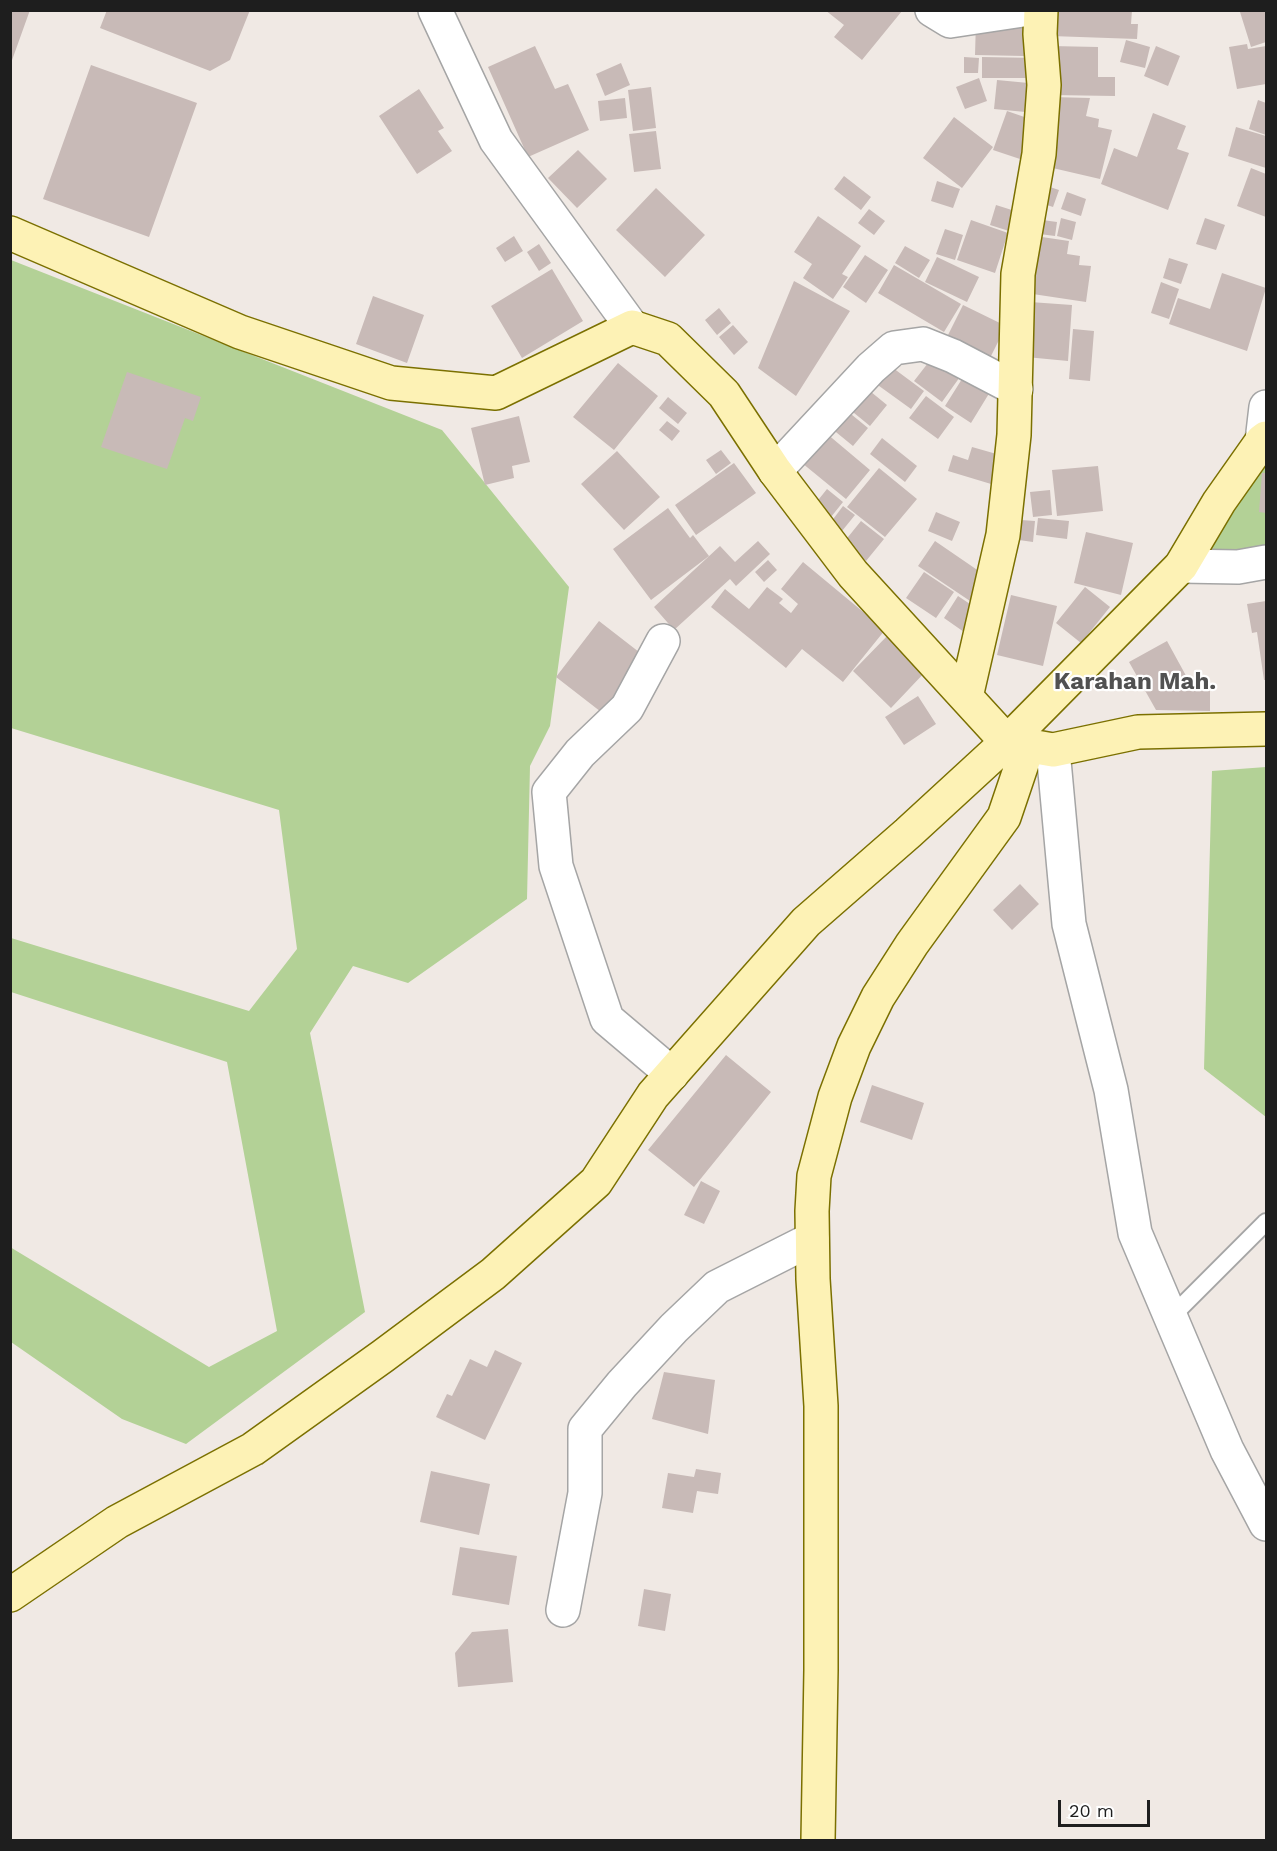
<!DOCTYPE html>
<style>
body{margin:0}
#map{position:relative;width:1277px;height:1851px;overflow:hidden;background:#f0e9e4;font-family:"Work Sans",sans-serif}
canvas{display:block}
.frame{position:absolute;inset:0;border:12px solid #1e1e1e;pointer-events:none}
.scale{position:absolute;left:1058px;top:1800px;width:92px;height:27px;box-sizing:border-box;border:3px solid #1e1e1e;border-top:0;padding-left:8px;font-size:18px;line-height:21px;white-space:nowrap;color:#1e1e1e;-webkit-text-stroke:4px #fff;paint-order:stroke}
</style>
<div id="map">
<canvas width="1277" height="1851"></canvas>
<div class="frame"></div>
<div class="scale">20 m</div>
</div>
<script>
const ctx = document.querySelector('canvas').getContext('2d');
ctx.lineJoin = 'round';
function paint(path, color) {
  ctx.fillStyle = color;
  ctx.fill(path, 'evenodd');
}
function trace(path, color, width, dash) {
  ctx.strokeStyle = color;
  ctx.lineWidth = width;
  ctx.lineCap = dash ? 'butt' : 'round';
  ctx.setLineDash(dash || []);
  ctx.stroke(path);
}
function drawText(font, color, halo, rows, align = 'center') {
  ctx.font = font + ' "Work Sans",sans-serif';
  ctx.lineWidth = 4.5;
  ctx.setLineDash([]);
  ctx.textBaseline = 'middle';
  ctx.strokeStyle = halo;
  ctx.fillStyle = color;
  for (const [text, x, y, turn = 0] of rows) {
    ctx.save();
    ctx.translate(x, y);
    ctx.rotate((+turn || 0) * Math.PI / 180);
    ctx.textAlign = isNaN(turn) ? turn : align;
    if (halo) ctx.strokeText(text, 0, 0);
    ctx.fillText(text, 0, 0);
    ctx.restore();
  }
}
const forest = new Path2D(`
 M11,260L442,430L569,587L550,726L530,766L527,899L408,983L353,966L310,1033L365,1312L186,1444L122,1419L11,1342L10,1247L209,1367L277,1331L227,1062L11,992V938L249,1011L297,949L279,810L11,728Z
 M1266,437V548L1198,567Z
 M1266,767V1117L1204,1069L1212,771Z`);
const building = new Path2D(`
 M10,10H30L11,63H10Z
 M107,10H250L230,60L210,71L100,28Z
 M825,10H901L902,11L862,60L834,37L844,25Z
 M1052,10H1132L1131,24H1138L1137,39L1051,36Z
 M1243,10H1266V42L1251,47L1240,12Z
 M976,21H1024V56L975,55Z
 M1126,40L1150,47L1145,68L1120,62Z
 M1247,44L1248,49L1266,46V84L1237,89L1229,47Z
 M535,46L555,89L568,84L589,130L528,157L488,67Z
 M1051,46L1098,47V77H1115V96L1051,95Z
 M1156,46L1180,56L1168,86L1144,76Z
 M964,57L979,58L978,73H964Z
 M982,57L1037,58V78H982Z
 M621,63L630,85L605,96L596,74Z
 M91,65L197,103L149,237L43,199Z
 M979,78L987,101L965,109L956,87Z
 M997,80L1039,84L1036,113L994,109Z
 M651,87L656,128L633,131L628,90Z
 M419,89L444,128L438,131L452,151L417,174L379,116Z
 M1051,97L1090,98L1086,116L1099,119L1098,127L1112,130L1100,179L1044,166Z
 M625,98L627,118L600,121L598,101Z
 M1258,100L1266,103V135L1249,129Z
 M1007,111L1036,121L1023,160L993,150Z
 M1153,113L1186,126L1177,149L1189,153L1168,210L1101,184L1114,148L1137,157Z
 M954,117L993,147L962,188L923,158Z
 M1236,127L1266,136V168L1228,156Z
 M656,131L661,169L634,172L629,134Z
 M578,150L607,179L577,208L548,178Z
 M1251,168L1266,174V217L1237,206Z
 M844,176L871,197L861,210L834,189Z
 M937,181L960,189L953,208L931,201Z
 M1044,185L1059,190L1053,207L1038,202Z
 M656,188L705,235L665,277L616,230Z
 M1067,192L1086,199L1081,216L1061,209Z
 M996,205L1015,211L1009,231L990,225Z
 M869,209L885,221L874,235L858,223Z
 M818,216L861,246L842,274L848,277L833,299L803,278L812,264L794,252Z
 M1061,218L1076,222L1072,240L1057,236Z
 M1205,218L1225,225L1216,250L1196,244Z
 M1035,219L1057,222L1055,236L1032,233Z
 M971,220L1008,233L995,273L957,260Z
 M945,229L963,235L955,260L936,254Z
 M514,236L523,251L505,262L496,248Z
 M1035,236L1069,241L1067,254L1080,256L1079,265L1091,266L1086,302L1026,293Z
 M539,244L551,263L539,271L527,252Z
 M905,246L930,260L919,278L895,263Z
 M865,255L888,270L866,303L843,287Z
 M937,257L979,277L967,302L925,282Z
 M1169,258L1188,264L1181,284L1163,278Z
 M894,265L961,304L944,332L878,293Z
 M552,269L583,321L522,358L491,306Z
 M1222,273L1266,288L1247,351L1169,324L1178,298L1210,309Z
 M794,281L850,311L796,396L758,368Z
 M1161,282L1179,289L1169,319L1151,313Z
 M373,296L424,315L407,363L356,344Z
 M1030,302L1072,305L1068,361L1026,357Z
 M963,305L1006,326L988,362L945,341Z
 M719,308L731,323L717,335L705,320Z
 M733,325L748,342L734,355L719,337Z
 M1073,329L1094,331L1090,381L1069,379Z
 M935,354L962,374L942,402L914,381Z
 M618,363L658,396L614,450L573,417Z
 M889,365L924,391L911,409L875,383Z
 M967,371L993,387L971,423L945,406Z
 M127,372L201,397L193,421L185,418L167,469L101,447Z
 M865,387L887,405L870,426L848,408Z
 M926,396L954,417L938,439L909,418Z
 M668,397L687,413L678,424L659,408Z
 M846,410L868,428L853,446L831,428Z
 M519,416L530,462L512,466L514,478L485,485L471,428Z
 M667,421L680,431L672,441L659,430Z
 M826,433L870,470L846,499L802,463Z
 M882,438L917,466L905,482L870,454Z
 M972,447L1000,455L1001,487L948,471L953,455L968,460Z
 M721,450L731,463L716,474L706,460Z
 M617,451L660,497L624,530L581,484Z
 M734,463L756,493L696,535L675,505Z
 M1098,466L1103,511L1057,516L1052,470Z
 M879,468L917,499L885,537L847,507Z
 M1262,473H1266V513L1259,512Z
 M827,489L843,502L831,517L815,504Z
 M1050,490L1052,515L1033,517L1030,492Z
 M843,506L855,515L842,531L831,522Z
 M668,508L690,538L693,535L709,556L651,600L613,549Z
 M936,512L960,522L952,541L928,531Z
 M1038,518L1069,521L1067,539L1036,535Z
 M1021,520L1035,521L1033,542L1019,540Z
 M861,521L884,539L866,561L844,542Z
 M1086,532L1133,543L1121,595L1074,583Z
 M758,541L770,554L736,586L730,579L674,630L654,607L720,546L735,562Z
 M935,541L989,578L973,603L918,566Z
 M768,560L777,570L764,582L755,572Z
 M803,562L885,630L843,682L802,649L786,668L711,607L725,589L749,609L767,587L783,599L779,603L791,613L798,604L781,589Z
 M924,572L954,592L936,618L906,598Z
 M1085,587L1110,607L1081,643L1056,623Z
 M1011,595L1057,606L1043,666L997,655Z
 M958,596L979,610L964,632L944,618Z
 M1266,601V680H1264L1257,632L1252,633L1247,604Z
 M599,621L648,659L605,715L556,677Z
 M889,634L927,670L891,708L853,671Z
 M1167,641L1190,683H1210V711L1156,710L1129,662Z
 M918,696L936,724L904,745L885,717Z
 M1020,884L1039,904L1012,930L993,910Z
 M726,1055L771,1092L694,1187L648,1150Z
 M872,1085L924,1103L912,1140L860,1122Z
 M701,1181L720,1191L704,1224L684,1215Z
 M495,1350L522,1363L485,1440L436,1417L447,1394L452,1396L470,1359L487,1367Z
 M664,1372L715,1380L708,1434L652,1419Z
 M696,1469L721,1473L718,1494L697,1491L693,1513L662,1508L668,1473L694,1477Z
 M431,1471L490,1484L479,1535L420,1522Z
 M460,1547L517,1556L509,1605L452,1595Z
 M644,1589L671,1594L665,1631L638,1626Z
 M508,1629L513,1682L458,1687L455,1653L472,1632Z`);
const lane = new Path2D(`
 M1171,1317L1266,1222`);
const street = new Path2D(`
 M435,10L496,140L632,327
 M932,10L950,21L1023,10
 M1262,441L1266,407
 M775,471L871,368L894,348L923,344L953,356L1016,389
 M1181,566L1238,567L1266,562
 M663,641L627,708L580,753L549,792L556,866L607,1019L672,1074
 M1053,750L1069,924L1111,1090L1135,1233L1227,1450L1266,1524
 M563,1610L585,1493V1429L622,1384L674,1328L717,1287L812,1239`);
const secondary = new Path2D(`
 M10,233L240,332L391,383L496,393L632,327L668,339L724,394L775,471L853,574L1007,742L1053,750L1138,732L1266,729
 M966,697L1003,535L1014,435L1018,274L1039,154L1044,85L1040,34L1041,10
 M10,1595L117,1522L253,1449L383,1356L493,1274L596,1182L653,1095L806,922L908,833L1007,742L1181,566L1219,502L1262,441L1266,438
 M818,1840L821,1670V1406L813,1279L812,1211L814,1176L835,1097L854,1046L878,997L912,944L1004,817L1028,746`);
const districtNames = [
 ["Karahan Mah.",1135,682]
];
paint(forest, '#b3d196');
paint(building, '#c8bab7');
trace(lane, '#a5a5a5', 20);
trace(street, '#a5a5a5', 36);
trace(secondary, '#7b7000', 36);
trace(lane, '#fff', 16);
trace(street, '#fff', 33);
trace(secondary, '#fdf2b5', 33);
drawText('bold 24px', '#515151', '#fff', districtNames);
</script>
